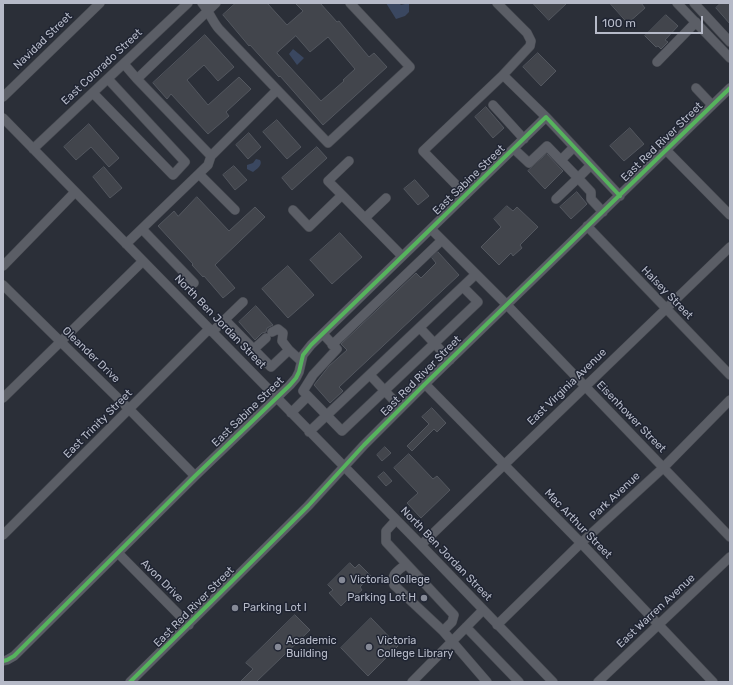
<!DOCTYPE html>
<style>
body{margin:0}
#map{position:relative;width:733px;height:685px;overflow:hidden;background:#2b2f38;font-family:Rubik,sans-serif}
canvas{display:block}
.frame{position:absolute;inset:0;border:4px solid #b6bac8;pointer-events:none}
.scale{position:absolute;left:595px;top:16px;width:108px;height:18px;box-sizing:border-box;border:2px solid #b6bac8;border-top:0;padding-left:5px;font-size:12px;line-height:14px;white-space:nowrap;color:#b6bac8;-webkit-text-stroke:3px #1f2432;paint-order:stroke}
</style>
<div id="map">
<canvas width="733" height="685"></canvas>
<div class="frame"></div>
<div class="scale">100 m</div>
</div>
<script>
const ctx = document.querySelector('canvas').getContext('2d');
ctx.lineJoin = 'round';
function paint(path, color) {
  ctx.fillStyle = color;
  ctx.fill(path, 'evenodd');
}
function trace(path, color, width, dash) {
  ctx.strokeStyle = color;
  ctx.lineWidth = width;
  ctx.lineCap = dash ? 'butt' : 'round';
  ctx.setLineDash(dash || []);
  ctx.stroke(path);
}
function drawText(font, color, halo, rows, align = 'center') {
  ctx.font = font + ' Rubik,sans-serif';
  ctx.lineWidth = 3;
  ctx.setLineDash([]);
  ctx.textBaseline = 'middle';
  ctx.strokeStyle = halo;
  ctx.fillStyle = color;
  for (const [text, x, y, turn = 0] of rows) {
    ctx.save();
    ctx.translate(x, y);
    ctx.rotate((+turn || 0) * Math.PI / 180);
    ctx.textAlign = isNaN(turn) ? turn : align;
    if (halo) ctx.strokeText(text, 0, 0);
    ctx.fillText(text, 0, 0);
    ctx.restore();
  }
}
const water = new Path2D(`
 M386,3H399L401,5L409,3V12L405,16L396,19Z
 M293,49L304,58L297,65L289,54Z
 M256,159L260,160C263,165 257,169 253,172L247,169V165L253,163Z`);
const building = new Path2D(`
 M236,3H267L287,25L303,11L295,3H320L337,22L339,21L369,57L374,53L387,67L323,125L280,76L279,77L250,45L249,46L223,15ZM296,36L310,52L328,37L355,69L343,80L344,81L321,101L277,53Z
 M533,3H567L549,20Z
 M610,3H641L645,8L628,23Z
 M721,3H730V24L716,8Z
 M666,15L678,26L665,40L668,42L661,49L658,46L656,47L645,36Z
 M205,35L234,67L218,81L204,65L187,80L208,105L239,77L251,89L226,112L229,116L208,134L171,94L167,99L153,83Z
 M538,53L556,71L541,86L523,67Z
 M486,107L504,128L493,138L475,117Z
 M277,120L301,147L287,159L263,132Z
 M89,124L119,158L109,167L91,147L76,160L64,147Z
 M630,128L644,144L624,161L610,146Z
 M249,133L261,147L248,159L236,145Z
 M317,147L327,158L292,190L282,178Z
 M547,154L563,171L545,189L528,171Z
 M234,166L247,180L235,190L223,175Z
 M104,167L122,188L110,198L93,177Z
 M415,180L429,196L418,205L404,189Z
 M577,192L587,204L571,219L560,207Z
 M197,197L229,231L255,207L265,217L215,265L235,288L223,298L204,276L203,277L192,265L193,264L158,226L174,211L178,216Z
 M507,206L513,211L517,207L538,227L520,245L522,248L513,256L511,253L499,265L481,247L501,227L494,219Z
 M340,233L362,257L332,284L310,260Z
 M438,252L459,275L339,387L343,391L330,403L314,385L329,366L347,350L341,344L416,273L421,278L436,263L432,258Z
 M288,266L314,295L288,318L262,289Z
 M256,306L273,325L267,328L266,332L262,333L255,340L239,322Z
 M432,408L446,423L437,432L434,429L412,451L407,446L429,424L422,417Z
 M385,447L391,453L382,461L377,455Z
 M409,454L433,479L437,476L450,490L421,518L407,503L418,493L394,468Z
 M384,472L392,481L386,486L378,477Z
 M350,563L355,568L359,564L371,576L360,587L362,590L356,595L354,593L341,606L329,593L333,590L328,585Z
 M295,615L310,630L256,682H240L253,669L246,663Z
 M371,618L398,646L368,676L341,648Z`);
const minor = new Path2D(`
 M202,3C209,11 212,21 219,29L328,143L410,67L350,3
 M216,3L137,79L211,156L277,90
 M497,3L527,33L531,41L530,46L503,75L546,117L620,196
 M677,3L730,58
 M694,3L730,42
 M657,62L696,22
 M124,64L137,79
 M696,88L712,105
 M93,93L173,175L185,162L108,79
 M3,97L100,3
 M493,105L524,139
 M3,118L421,545L553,682
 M33,149L188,3
 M514,149L529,163L547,146L578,178L591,165
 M666,150L730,215
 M561,160L574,147
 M199,174L235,210
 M342,195L328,181L349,161
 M466,195L423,151L503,75
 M556,199L578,178L591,192V199L603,212
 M293,210L309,227L342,195L402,256
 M365,218L386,198
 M587,226L730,375
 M142,229L194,283
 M431,229L507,305L730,537
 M126,244L208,165L211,156
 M3,266L75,192
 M3,285L130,410L195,476
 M225,320L271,367L289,350L301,361
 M420,328L450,360
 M212,332L243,302
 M272,332L278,329L283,333L282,341L289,350
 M323,334L337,349L313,375L303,391L342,431L478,302L463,287
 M332,345L442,240
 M254,349L266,338
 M370,375L401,408
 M425,384L581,543L713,682
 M3,398L143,261
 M291,413L308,396
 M309,432L476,274
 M396,520L386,531V542L454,615L452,622L443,631
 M3,535L209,329
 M421,545L730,247
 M118,553L189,625
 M406,564C398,571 390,574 394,585L443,631L487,682
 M497,625L581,543L663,468L730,400
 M466,627L519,682
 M3,661L7,660L14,656L195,476L290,385L296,378L299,372L303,355L311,345L546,117
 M130,682L308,506L364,445L425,384L730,88
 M412,682L483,610
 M598,682L730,557`);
const cycleway = new Path2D(`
 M3,661L7,660L14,656L195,476L290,385L296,378L299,372L303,355L311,345L546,117L620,196
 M130,682L308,506L364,445L425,384L730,88`);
const markers = [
 [342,580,4,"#858996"],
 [424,598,4,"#858996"],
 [235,608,4,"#858996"],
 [278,647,4,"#858996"],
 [369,647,4,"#858996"]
];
const streetNames = [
 ["Navidad Street",43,41,-44],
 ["East Colorado Street",102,67,-43],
 ["East Red River Street",662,142,-44],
 ["East Sabine Street",469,180,-44],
 ["Halsey Street",667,293,46],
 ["North Ben Jordan Street",220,322,46],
 ["Oleander Drive",91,355,44],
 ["East Red River Street",421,376,-45],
 ["East Virginia Avenue",567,387,-44],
 ["East Sabine Street",248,412,-44],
 ["Eisenhower Street",631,417,46],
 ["East Trinity Street",98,424,-45],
 ["Park Avenue",615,496,-43],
 ["Mac Arthur Street",578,524,46],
 ["North Ben Jordan Street",446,554,46],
 ["Avon Drive",162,581,45],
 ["East Red River Street",194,607,-45],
 ["East Warren Avenue",656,611,-43]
];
const poiNames = [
 ["Victoria College",350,580],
 ["Parking Lot H",416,598,"right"],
 ["Parking Lot I",243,608],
 ["Academic",286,641],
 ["Building",286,654],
 ["Victoria",377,641],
 ["College Library",377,654]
];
paint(water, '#3a4760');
paint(building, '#42454c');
trace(building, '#53575f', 1);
trace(minor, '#474a51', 10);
trace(minor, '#5b5e66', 9);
trace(cycleway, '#56b35d', 4);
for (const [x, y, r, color] of markers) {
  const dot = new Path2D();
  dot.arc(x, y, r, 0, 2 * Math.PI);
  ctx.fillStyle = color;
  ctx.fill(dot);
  trace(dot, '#1f2432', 1.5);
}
drawText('11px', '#b6bac8', '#1f2432', streetNames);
drawText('11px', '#b6bac8', '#1f2432', poiNames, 'left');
</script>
